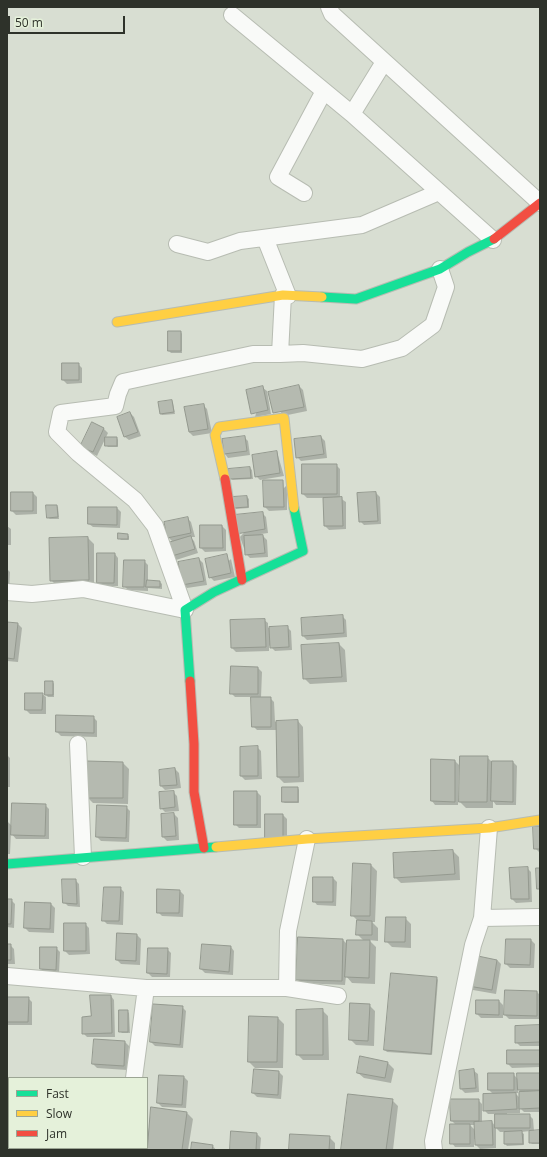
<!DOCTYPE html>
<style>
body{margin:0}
#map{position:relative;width:547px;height:1157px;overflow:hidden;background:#d8ded2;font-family:"Open Sans",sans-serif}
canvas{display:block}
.frame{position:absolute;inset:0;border:8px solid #2e322a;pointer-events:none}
.legend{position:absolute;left:8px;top:1077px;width:140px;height:72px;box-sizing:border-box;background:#e5f1da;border:1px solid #9ca594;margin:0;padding:5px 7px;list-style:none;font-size:12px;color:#2e322a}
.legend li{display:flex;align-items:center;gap:8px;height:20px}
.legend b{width:20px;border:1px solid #9ca594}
.scale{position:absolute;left:8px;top:16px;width:117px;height:18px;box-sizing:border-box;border:2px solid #2e322a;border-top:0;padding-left:5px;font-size:12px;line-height:14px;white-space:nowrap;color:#2e322a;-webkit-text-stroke:3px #e5f1da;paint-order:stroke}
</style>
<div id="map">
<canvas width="547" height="1157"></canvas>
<div class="frame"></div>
<ul class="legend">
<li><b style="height:5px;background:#16e098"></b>Fast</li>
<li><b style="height:5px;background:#ffcf43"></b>Slow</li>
<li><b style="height:5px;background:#f24e42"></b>Jam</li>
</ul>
<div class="scale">50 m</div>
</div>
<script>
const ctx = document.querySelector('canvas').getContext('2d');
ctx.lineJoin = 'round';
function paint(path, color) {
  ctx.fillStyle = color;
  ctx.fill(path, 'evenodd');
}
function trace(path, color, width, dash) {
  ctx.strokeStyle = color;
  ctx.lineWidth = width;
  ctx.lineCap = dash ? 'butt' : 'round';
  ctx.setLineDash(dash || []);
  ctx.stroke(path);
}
const shadow = new Path2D(`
 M181,332L182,334V353H171L169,351Z
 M78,364L82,368V383L67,384L63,380Z
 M299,386L303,390L307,411L278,417Z
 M263,388L267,391L271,414L255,417Z
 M172,401L173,403L175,414L162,415L161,414Z
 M203,405L207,409L212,433L193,436L189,432L185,408Z
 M130,413L134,417L141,436L129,440L125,437Z
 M92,424L104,429L108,433L97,456L85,450Z
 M244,437L248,441L250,455L228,458L225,454Z
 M321,437L325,441L327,458L301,461L297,457Z
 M117,438L118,440V447H108L106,445Z
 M277,452L284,476L260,480L256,476Z
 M336,465L340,469V498L346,502V529L329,530L325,526L324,498H307L303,494Z
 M250,468L252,470L253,479L231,480Z
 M287,485V510L269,511L265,507Z
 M33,493L37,497V514L16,515L12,511Z
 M376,493L380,497L381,524L364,525L360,521Z
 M247,497L249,499V508L235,509Z
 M57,506L58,507L59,519H50L48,518Z
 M117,508L121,512L120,528L93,527L89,524Z
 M262,513L266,517L268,533L261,534L267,540L268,557L250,558L246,554L240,537Z
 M187,518L191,522L195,537H190L194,541L198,553L176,560L172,556L173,542L168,537Z
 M7,526L11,529V545H7Z
 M222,526L226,530V551L205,552L201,548Z
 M127,535L129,536V540H121L119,538Z
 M88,538L94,544V586H57L51,580Z
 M115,554L118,558V586H101L98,582Z
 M199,559L203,563L207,585L187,588L183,585Z
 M231,559L235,577L214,581L210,577Z
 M144,561L148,565V581L160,582L162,584V589L148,588V591L128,590L124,586Z
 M7,569L10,572L9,592H7Z
 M342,616L346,620L347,637L307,640L303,636Z
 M264,620L268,623V628L287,627L291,631L292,650L275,651L269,645V651L236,652L232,648Z
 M7,623L18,624L22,628L18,662L7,661Z
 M339,644L345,650L347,682L310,684L304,678Z
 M258,668L262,672L261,698H270L274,702L275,722L298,721L303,727L304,782L284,783L278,777L277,730H257L253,726L252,697H235L231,693Z
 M46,682H53L54,684V697H48L46,695V714H30L26,710L42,694L46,697Z
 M93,717L97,721V737L61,736L57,732Z
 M257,747L261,751L262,779L245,780L241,776Z
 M7,755L10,758V787H7Z
 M487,757L492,762H513L517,766L516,805H496L493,801V808H466L460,802Z
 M455,761L459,765L458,805H435L432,801Z
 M123,763L129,769L128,804L93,803L87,797Z
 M175,769L179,773L181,788L165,790L161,786L160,770Z
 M298,788L299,790V803H285L283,802Z
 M173,792L177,796L179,811L165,812L161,808Z
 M235,792H257L261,796V828H239L235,824Z
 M45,805L49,809V839H16L11,833L10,854H7V821L13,827Z
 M126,807L130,811L129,842L101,841L97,837Z
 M174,814L178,818L179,840L167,841L163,837Z
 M283,815L287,819V843H270Z
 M540,827V852H539L535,848Z
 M453,851L459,857L460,880L401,883L395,877Z
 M371,865L377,871L375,922H372L378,928V941L369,940L376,947L375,984L352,983L346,976L345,985L301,983L297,979L343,940L348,945L364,941L357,934L358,921L352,915Z
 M510,868H527L531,872L532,902L516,903L512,899Z
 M333,878L337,882L336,906L317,905L314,901Z
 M75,880L79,884L80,907L68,906L64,902Z
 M120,888L124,892L123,925L107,924L103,920Z
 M180,891L184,895L183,917L162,916L158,912Z
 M7,900H11L15,904L14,928L7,927Z
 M51,904L55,908L54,933L29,932L25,928Z
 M405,918L411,924V948L392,947L386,941Z
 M85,924L89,928L90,954L69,955L65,951Z
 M118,934L137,935L141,939L140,965L121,964L117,960Z
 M507,940H531L535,944L534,968H510L506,964Z
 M7,945H10L14,949L15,964H7Z
 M231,947L234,951L233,975L205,973L201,969Z
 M56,948L60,952L59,973H45L41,969Z
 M167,949L171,953L170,977H152L148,973Z
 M474,957L497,960L501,964L496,994L473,990L469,986Z
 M392,974L437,978L438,980L432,1055L387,1052L385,1050Z
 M537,992L540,995V1019H509L505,1015Z
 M111,996L114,1000L115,1037H87L83,1033L92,1017Z
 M7,998H28L32,1002V1025H7Z
 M499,1001L503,1005V1018H481L477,1014Z
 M369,1005L375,1011L374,1046L356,1045L350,1039Z
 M182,1007L186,1011L183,1048L155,1046L151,1042Z
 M322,1010L328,1016L329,1060H303L297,1054Z
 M127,1011L129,1013L130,1033H122L120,1031Z
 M250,1017L278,1018L284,1024L283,1068H255L249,1062Z
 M540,1026V1046H520L516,1042Z
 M125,1042L129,1046L127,1070L97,1068L93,1064Z
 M540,1051V1067L512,1068L508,1064Z
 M388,1063L394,1069L391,1083L364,1078L358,1073Z
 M255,1070L279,1072L283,1076L281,1099L257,1097L253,1093Z
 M474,1071L478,1074L479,1092L465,1093L461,1089Z
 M513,1074L518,1079L540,1074V1112H524L520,1108V1113H507V1115H529L533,1119L534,1131H540V1144H532L530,1142V1131L521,1132L524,1134V1145L507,1146L505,1144V1132H500L496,1128V1148L480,1149L476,1145V1139H474V1147H455L452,1143L456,1125L452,1121L478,1100L482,1104V1123L492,1122L496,1127V1114H488L484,1110L494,1095L489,1090ZM518,1089L522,1093L520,1098L515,1093H518ZM470,1125H475V1130Z
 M184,1077L188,1081L186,1108L162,1107L158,1103Z
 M392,1100L398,1106L393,1150H342Z
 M152,1108L187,1113L193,1119L188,1150H146Z
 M232,1132L257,1134L261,1138L260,1150H231Z
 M329,1137L335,1143V1150H290Z
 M213,1146L216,1150H192Z`);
const building = new Path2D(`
 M168,331H181V351H168Z
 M62,363H79V380H62Z
 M299,385L304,407L273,413L268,392Z
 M263,386L268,410L251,414L246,390Z
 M172,400L174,412L160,414L158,402Z
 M204,404L208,429L189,432L184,407Z
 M130,412L138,432L124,437L117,417Z
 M92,422L104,428L93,452L80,447Z
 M245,436L247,451L224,454L222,439Z
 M321,436L324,454L296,458L294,439Z
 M105,437H117V446H105Z
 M277,451L280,473L255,477L252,455Z
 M302,464H337V494H302Z
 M250,467L251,478L229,479L228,469Z
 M263,480H283L284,507H264Z
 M11,492H33V511H11Z
 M376,492L378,521L359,522L357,493Z
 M247,496L248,507L233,508L232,497Z
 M342,497L343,526H324L323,498Z
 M46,505H57L58,517L47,518Z
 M88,507H117V525L88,524Z
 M263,512L265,529L236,534L234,515Z
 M188,517L191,533L167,538L164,522Z
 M200,525H222L223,548H200Z
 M118,533L128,534V539H118Z
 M263,535L265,553L245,555L244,536Z
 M191,536L195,549L172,556L168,543Z
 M88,537L89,580L50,581L49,538Z
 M97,553H115L114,583H97Z
 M227,554L231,573L209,578L205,559Z
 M199,558L204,581L182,585L178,562Z
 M124,560H145L144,587H123Z
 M147,580L160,581V587H146Z
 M343,615L344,633L302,636L301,618Z
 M265,619L266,647L231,648L230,620Z
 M7,622L18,623L14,659L7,658Z
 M288,626L289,647L270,648L269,627Z
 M339,643L342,677L303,679L301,645Z
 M231,666L258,667V694H230Z
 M45,681H53V695H45Z
 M25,693H43L42,710H25Z
 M251,697H271V727H252Z
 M56,715L94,716V733L56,732Z
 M298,720L299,777H277L276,721Z
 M258,746V776H240V747Z
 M460,756H488L487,802H459Z
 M431,759L455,760V802L431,801Z
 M87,761L123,762V798H86Z
 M492,761H513V802L491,801Z
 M175,768L177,785L160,786L159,770Z
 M282,787H298V802H282Z
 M174,791L175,807L160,809L159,792Z
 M234,791H257V825H234Z
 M12,803L46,804L45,836L11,835Z
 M97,805L127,806L126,838L96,837Z
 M174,813L176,836L162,837L161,814Z
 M265,814H283V839H265Z
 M533,826H540V849H534Z
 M453,850L455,874L394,878L393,853Z
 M353,863L371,864L370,916H351Z
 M528,867L529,899H511L509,868Z
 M536,868H540V889H537Z
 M313,877H333V902H313Z
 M62,879H76L77,904L63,903Z
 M104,887H121L119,921H102Z
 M157,889L180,890L179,913H157Z
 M7,899H12L11,924H7Z
 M25,902L51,903L50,929L24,928Z
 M386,917H406L405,942H385Z
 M357,920L372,921V935H356Z
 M64,923H86V951H64Z
 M117,933L137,934L136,961L116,960Z
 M298,937L343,939L342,981L296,980Z
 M506,939H531L530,965L505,964Z
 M347,940H370L369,978L345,977Z
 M7,944H11V960H7Z
 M202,944L231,946L229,972L200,969Z
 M40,947H57L56,970L40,969Z
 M148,948H168L167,974L147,973Z
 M473,955L497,960L492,990L468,986Z
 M391,973L437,977L431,1054L384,1050Z
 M505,990L537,991V1016L504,1015Z
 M90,995H111L112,1033L82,1034V1017L91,1016Z
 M7,997H29L28,1022H7Z
 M476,1000H499V1015L476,1014Z
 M350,1003L370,1004L368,1041L349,1040Z
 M153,1004L183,1006L180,1045L150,1042Z
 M323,1009V1055H296V1010Z
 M119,1010H128V1032H119Z
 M249,1016L278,1017L277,1062H248Z
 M540,1025V1042L515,1043V1026Z
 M94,1039L125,1041L124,1066L92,1064Z
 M507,1050H540V1064H507Z
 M360,1056L388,1062L385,1078L357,1073Z
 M254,1069L279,1071L278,1095L252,1093Z
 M474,1069L476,1088L460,1089L459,1071Z
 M488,1073H514V1090H488Z
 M517,1073H540V1090H518Z
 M159,1075L184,1076L182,1105L157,1103Z
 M540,1091V1108L519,1109V1092Z
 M516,1093L517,1109L483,1111V1094Z
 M348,1094L393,1099L386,1150H341Z
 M450,1099H479V1121H451Z
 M151,1107L187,1112L182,1150H145L146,1148H147Z
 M495,1114H530V1128H495Z
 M492,1121L493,1145H475L474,1122Z
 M450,1124H470V1144H450Z
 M540,1130V1143H529V1131Z
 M231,1131L257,1133L256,1150H230Z
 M522,1131L523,1144H504V1132Z
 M290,1134L330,1136L329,1150H289Z
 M192,1142L213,1145L212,1150H191Z
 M78,1148H103V1150H78Z`);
const street = new Path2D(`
 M329,7L332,14L540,203
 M232,15L352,114L493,240
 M352,114L384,62
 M304,193L278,177L324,91
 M265,238L288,296
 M177,244L208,252L240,241L362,225L439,192
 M283,295L280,354L303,353L362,359L402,348L433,325L446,287L440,269
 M7,592L32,594L83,589L185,610L155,526L135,500L78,453L57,432L61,413L115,406L118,394L123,382L253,354H280
 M78,744L83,857
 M482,918L540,917
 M7,976L146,988H287L338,996
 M287,988L288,931L307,839
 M134,1078L146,988
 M124,1150V1148
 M434,1150L433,1141L473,945L482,918L489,828`);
const fast = new Path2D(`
 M322,297L356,299L440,269L468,252L494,239
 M190,681L185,610L214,592L303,551L294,508
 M7,864L216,847`);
const slow = new Path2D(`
 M117,322L283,295L322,297
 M225,479L215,435L219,427L284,418L294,508
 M216,847L307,839L489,828L540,820`);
const jam = new Path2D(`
 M494,239L540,203
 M225,479L242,580
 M190,681L194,744V792L204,848`);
paint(shadow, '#0003');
paint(building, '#b5bab0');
trace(building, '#94998f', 1);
trace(street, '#b7bcb2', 18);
trace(fast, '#b7bcb2', 11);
trace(slow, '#b7bcb2', 11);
trace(jam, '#b7bcb2', 11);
trace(street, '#f9faf8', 16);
trace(fast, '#16e098', 9);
trace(slow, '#ffcf43', 9);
trace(jam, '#f24e42', 9);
</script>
